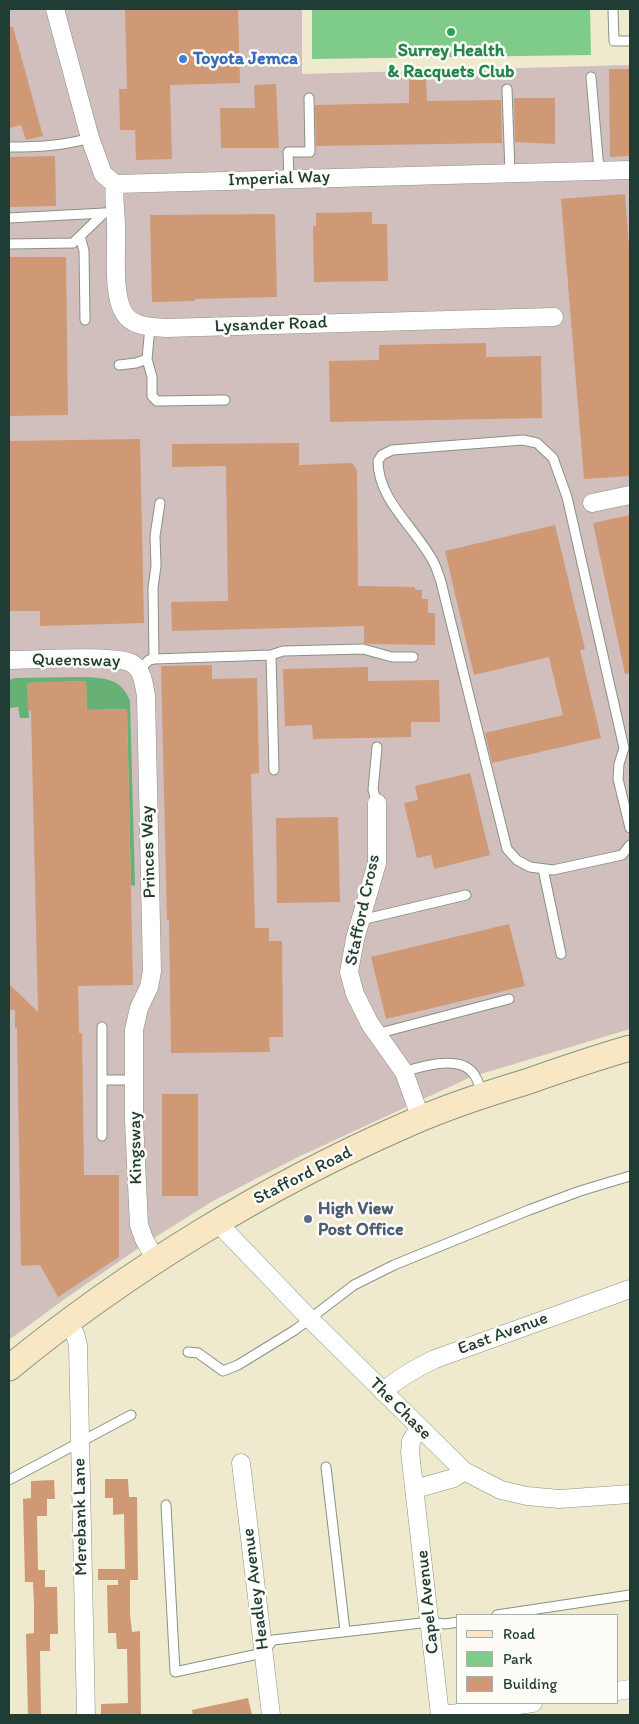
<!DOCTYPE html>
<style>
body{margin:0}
#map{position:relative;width:639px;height:1724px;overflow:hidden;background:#efe9ce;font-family:Itim,sans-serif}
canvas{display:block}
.frame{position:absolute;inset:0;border:10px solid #1f3d34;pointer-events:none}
.legend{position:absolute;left:456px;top:1614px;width:162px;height:90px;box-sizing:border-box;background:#fdfcf7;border:1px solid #a4b0a9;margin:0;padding:6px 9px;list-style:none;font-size:15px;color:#1f3d34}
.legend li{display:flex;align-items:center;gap:10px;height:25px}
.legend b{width:25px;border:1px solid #a4b0a9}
</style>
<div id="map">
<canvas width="639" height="1724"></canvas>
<div class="frame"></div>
<ul class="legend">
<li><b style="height:6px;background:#f9e7c3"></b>Road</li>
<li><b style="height:14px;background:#7fcc8a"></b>Park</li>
<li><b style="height:14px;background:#ce9974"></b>Building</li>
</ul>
</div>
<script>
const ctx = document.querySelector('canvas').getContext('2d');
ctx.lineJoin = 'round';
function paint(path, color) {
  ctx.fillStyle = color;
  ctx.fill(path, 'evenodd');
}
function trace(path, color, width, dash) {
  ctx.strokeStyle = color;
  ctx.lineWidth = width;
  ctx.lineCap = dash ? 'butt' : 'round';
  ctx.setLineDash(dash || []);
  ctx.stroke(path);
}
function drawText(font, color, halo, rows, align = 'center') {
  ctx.font = font + ' Itim,sans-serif';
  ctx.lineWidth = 5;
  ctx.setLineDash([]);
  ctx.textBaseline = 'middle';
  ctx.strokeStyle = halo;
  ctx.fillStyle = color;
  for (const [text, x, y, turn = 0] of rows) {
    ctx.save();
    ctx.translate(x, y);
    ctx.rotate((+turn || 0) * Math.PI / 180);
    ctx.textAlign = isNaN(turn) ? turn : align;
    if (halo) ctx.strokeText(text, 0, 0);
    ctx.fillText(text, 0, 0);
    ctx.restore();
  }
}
const industrial = new Path2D(`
 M9,9H302V74L630,65V1029L471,1077L296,1158L213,1201L146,1243L66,1298L9,1340Z`);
const green = new Path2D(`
 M312,9H590L591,55L312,59Z`);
const forest = new Path2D(`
 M81,677C103,678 121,677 130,701L135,886L131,885L127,709L87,710L86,681L27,683L29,718H20L18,707L9,708V680L15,678Z`);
const building = new Path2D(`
 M125,9H238L240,83L170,85L172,159L136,160L135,130H120L119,89H127Z
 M9,27H13L43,136L26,140L21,125L9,128Z
 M609,69H630V156L610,157Z
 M409,79H426L427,101L501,100L502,143L316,146L315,105L409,103Z
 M276,84L279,148H221L220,108H255L254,85Z
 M515,98H555V144L515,142L514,99Z
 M55,156L56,206L9,207V157Z
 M625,194L630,260V476L584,479L561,199Z
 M372,212V224H387L388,281L314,282L313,226H316V213Z
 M275,214L277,297L195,299V301L152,302L150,215Z
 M9,257H66L68,415L9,416Z
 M486,343V357L541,356L542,418L330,422L329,361L379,360V345Z
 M140,439L144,623L40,626V611H9V441Z
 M299,443V465L352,463L357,470L358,586L415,587V590H422V599H428V613H435V645L370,644L364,643V626L172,631L171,602L228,601L226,466L172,467V444Z
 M630,515V673L625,674L593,523Z
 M555,525L585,649L580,650L601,738L492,763L485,733L563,715L549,657L474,675L445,551Z
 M212,665V679L257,678L259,773L251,774L255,928H269V941H282L283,1037H269L270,1052L171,1053L169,920H167L161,666Z
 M368,667V681L439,680L440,722H411V737L313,739L312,725L285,726L283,669Z
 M86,681L87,710L127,709L133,985L78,986L79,1033H82L84,1175H119V1257L58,1297L40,1265L21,1266L17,1028H15V1010H9V984L38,1012L31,711H28L27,683Z
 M470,773L490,855L434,869L431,855L417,858L404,803L418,800L415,786Z
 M338,817L340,902L277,903L276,818Z
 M509,924L525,986L386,1019L371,957Z
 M162,1094H198V1196H162Z
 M105,1479H128L129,1497H137L138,1580H130V1614L132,1632L140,1631L141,1715H101V1704L128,1703L127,1649H117L116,1633H108L107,1585H118V1580H98V1569H125L124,1514L113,1515V1498H105Z
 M54,1480L55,1499H47V1516H37L38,1570H45V1587H57L58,1634H50V1651H40L41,1715H28L26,1634L34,1633V1606L33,1582H25L23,1499L31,1498V1481Z
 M248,1698L252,1715H193L192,1710Z`);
const lane = new Path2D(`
 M613,9L614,41H630
 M591,77L599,170
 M507,89L510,173
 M9,147C36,147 63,146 90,138
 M289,179L288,152H310L309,98
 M9,218L105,213
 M80,236L84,251L85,320
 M9,244L73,243L104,213
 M150,327L147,359L152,377V396L157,401L225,400
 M119,365L136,363L147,359
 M271,655L274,770
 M154,659L271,655L283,651L363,649L392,657H413
 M139,670L149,660L154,659L153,588L156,566L155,536L160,503
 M377,803L373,790L377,747
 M630,828L618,779L619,764L624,748L567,497L553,458L537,443L523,440L392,450L382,455L378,461C378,501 417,529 434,563C437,569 439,576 441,582L507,849L517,860L530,867L553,870L622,855L630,845
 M543,869L561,954
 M361,920L466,895
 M102,1027V1080H135
 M376,1034L509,999
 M404,1072C422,1066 459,1055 473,1073C478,1079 480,1088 483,1095
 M102,1136V1080
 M188,1352L198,1353L223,1371L238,1365L295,1330L354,1285L394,1265L529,1210L580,1191L630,1176
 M326,1467L345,1631
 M9,1480L131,1415
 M166,1505L175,1672L263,1653L273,1640L430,1622L445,1624L458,1622
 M497,1615L630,1595`);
const street = new Path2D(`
 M55,9L90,138L103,174L115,184L630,170
 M115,184C113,198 116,212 116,226C117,249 112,295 124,313C132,327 151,327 166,328L554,317
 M592,503L630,495
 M9,660C32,660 118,654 133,664C143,671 144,685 146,696L152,971L149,987L139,1008L134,1030V1121L139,1225L144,1239L156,1261
 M377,803V863L355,939L349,972L355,994L370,1024L404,1072L421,1119
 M218,1223L310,1319L464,1471L501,1490L527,1496L559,1499L630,1494
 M67,1322L75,1334L78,1345L86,1715
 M383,1392C398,1378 416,1368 435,1359L630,1289
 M419,1428L411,1441L410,1452L440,1715
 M241,1463L271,1715
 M415,1489L454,1478L464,1471
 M618,1691L630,1689
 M444,1715L533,1703`);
const secondary = new Path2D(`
 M9,1368C127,1271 268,1185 408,1124C446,1107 486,1094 526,1082C560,1070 595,1058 630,1048`);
const markers = [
 [451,32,5,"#2e9e5b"],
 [183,59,5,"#3f7fe0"],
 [308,1219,5,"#5c6f8a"]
];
const leisureNames = [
 ["Surrey Health",451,51],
 ["& Racquets Club",451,72]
];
const shopNames = [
 ["Toyota Jemca",193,59]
];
const streetNames = [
 ["Imperial Way",279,179,-2],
 ["Lysander Road",271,325,-2],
 ["Queensway",76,661,1],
 ["Princes Way",149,852,-92],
 ["Stafford Cross",363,910,-78],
 ["Kingsway",136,1148,-91],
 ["Stafford Road",303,1176,-27],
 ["East Avenue",503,1334,-20],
 ["The Chase",400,1409,45],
 ["Merebank Lane",81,1517,-91],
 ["Headley Avenue",256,1589,-97],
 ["Capel Avenue",428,1602,-96]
];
const serviceNames = [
 ["High View",318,1209],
 ["Post Office",318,1230]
];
paint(industrial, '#d1bfbe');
paint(green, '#7fcc8a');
paint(forest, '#67b076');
paint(building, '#ce9974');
trace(lane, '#879381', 11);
trace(street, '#879381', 19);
trace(secondary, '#879381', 27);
trace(lane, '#fff', 9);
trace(street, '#fff', 18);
trace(secondary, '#f9e7c3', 25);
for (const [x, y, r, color] of markers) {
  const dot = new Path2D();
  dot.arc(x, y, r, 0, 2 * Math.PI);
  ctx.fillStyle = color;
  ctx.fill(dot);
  trace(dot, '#fdfcf7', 2);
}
drawText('bold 18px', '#27864d', '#fdfcf7', leisureNames);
drawText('bold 18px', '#366cbe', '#fdfcf7', shopNames, 'left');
drawText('18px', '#1f3d34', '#fdfcf7', streetNames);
drawText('bold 18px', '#4e5e75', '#fdfcf7', serviceNames, 'left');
</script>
